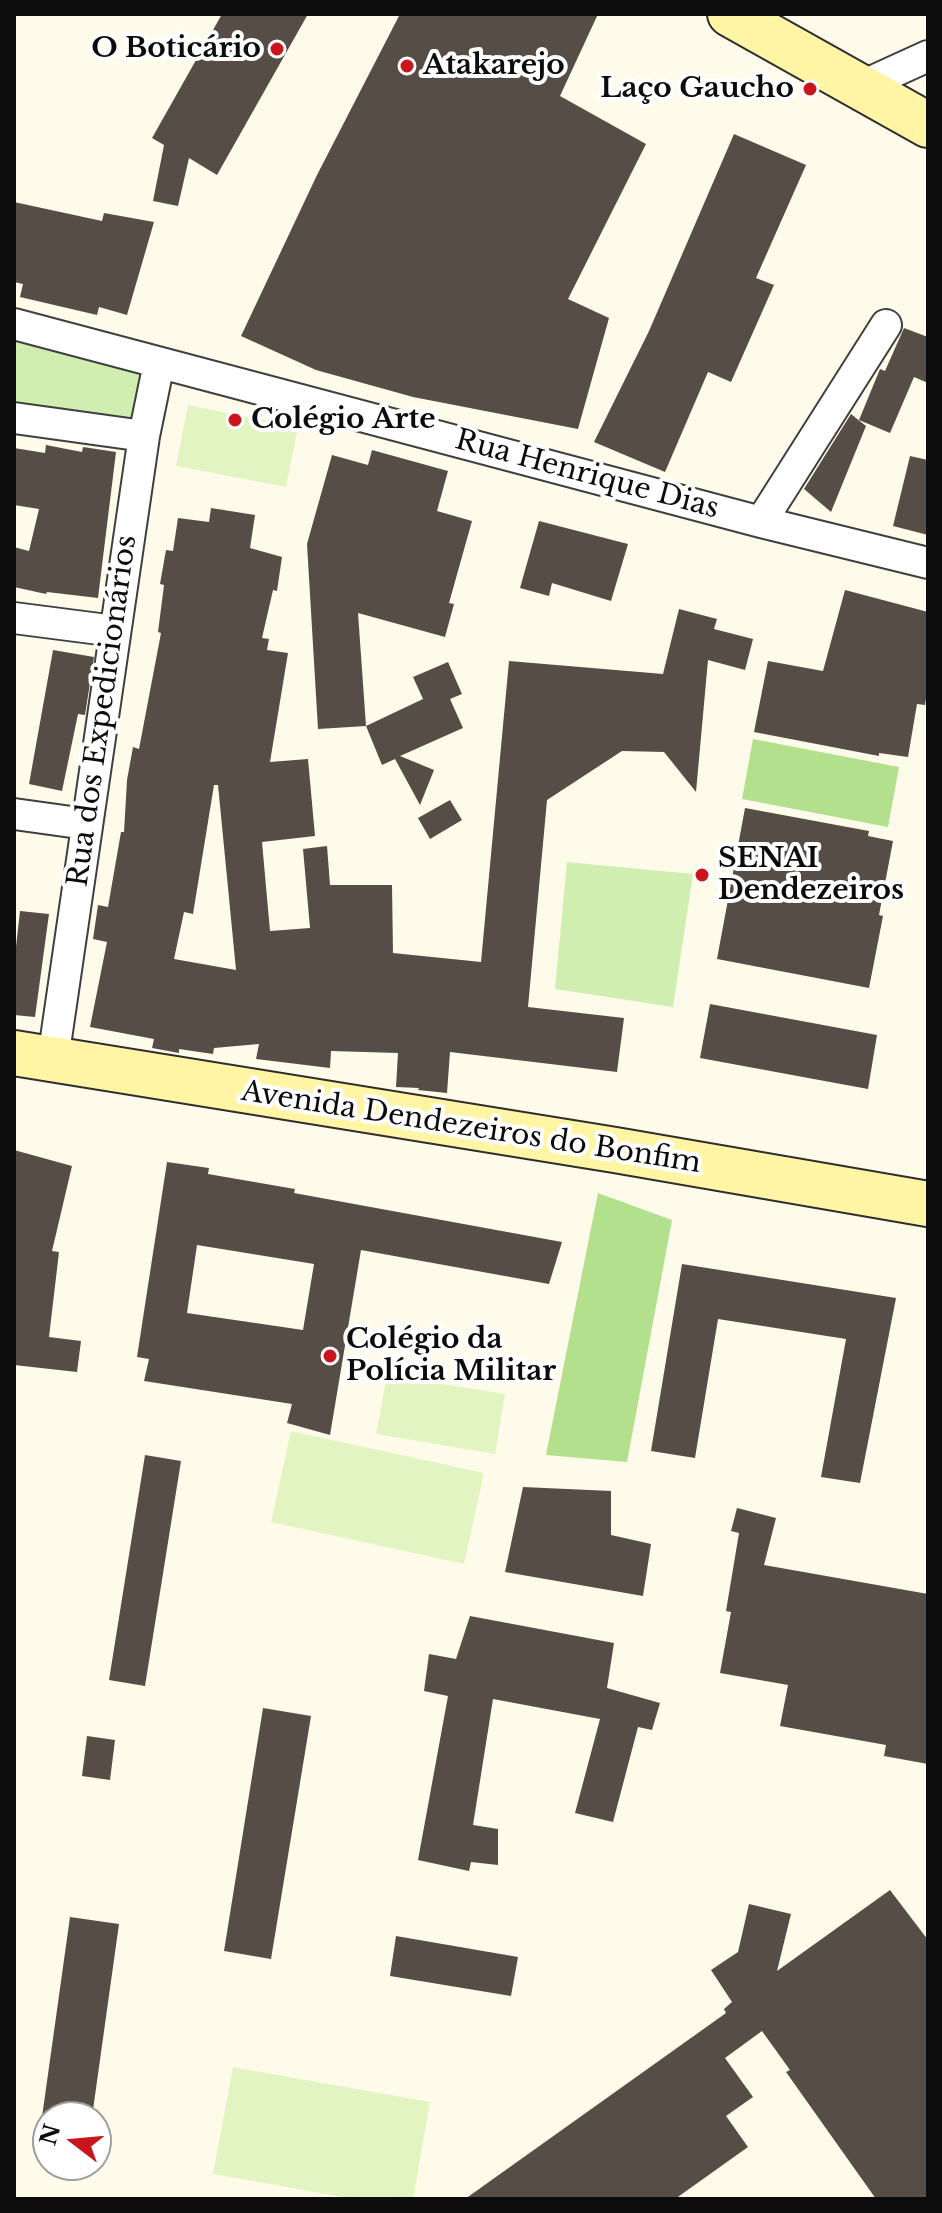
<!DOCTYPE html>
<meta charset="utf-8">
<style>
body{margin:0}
#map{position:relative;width:942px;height:2213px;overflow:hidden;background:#fffbea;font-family:"Libre Baskerville",serif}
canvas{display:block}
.frame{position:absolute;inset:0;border:16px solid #0c0c0c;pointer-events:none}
.north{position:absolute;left:32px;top:2101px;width:80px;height:80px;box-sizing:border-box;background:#fff;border:2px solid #9e9e9e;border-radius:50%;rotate:286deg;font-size:22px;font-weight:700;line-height:32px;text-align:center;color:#0c0c0c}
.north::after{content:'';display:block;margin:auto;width:28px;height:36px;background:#ca151d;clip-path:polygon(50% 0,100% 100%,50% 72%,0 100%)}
</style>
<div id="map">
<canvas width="942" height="2213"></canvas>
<div class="frame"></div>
<div class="north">N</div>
</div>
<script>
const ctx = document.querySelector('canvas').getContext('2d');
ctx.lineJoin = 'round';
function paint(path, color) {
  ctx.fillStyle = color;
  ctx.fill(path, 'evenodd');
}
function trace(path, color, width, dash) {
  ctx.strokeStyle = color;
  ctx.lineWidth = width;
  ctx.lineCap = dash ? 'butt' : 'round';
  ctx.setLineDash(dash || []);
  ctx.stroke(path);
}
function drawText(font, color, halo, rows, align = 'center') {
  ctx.font = font + ' "Libre Baskerville",serif';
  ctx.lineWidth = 8;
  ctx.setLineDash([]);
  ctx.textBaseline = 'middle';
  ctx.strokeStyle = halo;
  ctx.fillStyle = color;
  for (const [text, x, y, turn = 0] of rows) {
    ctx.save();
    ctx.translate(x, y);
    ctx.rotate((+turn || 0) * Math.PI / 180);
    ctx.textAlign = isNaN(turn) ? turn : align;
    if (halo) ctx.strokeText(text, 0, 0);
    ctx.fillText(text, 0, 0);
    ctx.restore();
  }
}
const green = new Path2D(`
 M14,341L144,373L136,427L14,408Z
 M567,862L693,874L673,1007L555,989Z`);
const forest = new Path2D(`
 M753,739L899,767L888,827L742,799Z
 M598,1193L672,1220L627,1462L546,1455Z`);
const pitch = new Path2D(`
 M188,405L298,427L286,487L176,466Z
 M387,1375L505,1394L495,1454L376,1434Z
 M291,1431L484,1473L464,1564L271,1522Z
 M233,2067L430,2102L413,2199H354L213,2174Z`);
const building = new Path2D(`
 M222,14H308L217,175L189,158L178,206L153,201L164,145L152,138Z
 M400,14H598L560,96L646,144L568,299L609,318L578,429L413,397L316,370L241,336L317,175Z
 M734,134L806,165L756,278L774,285L731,382L708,372L665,472L594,442L649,331Z
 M14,202L102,221L104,213L154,222L127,315L99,307L97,315L20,297L23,284L14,282Z
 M904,328L928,337V383L914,377L890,433L859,420L880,369L885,371Z
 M851,414L866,426L831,512L804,489Z
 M46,445L82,452L83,447L116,452L98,598L47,592L46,594L14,587V547L29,551L39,509L14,505V448L45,453Z
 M372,450L448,471L437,511L472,521L449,603L454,604L445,637L358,613L366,726L318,729L307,544L332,455L368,465Z
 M910,456L928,460V535L893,526Z
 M211,508L255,515L250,548L282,557L277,591L273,590L262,638L269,639L267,650L288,653L270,762L308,759L315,836L262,842L270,931L310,928L303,849L327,846L330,885H392L393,953L481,962L509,661L663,674L679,609L717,619L714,629L753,639L745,670L708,660L696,792L664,752L622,751L547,800L528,1007L624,1018L617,1072L450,1052L447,1093L418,1090L419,1088L396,1087L398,1053L331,1051L330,1068L256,1059L259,1044L214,1048L213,1054L179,1049V1053L152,1048L154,1039L90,1027L107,942L93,939L98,905L108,907L121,832H124L127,780L133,747L139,749L161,633L158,632L164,585L160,584L166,550L173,551L178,518L209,522ZM214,785H218L236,970L174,959L184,912L193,914Z
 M539,521L628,544L611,601L552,583L549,596L520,588Z
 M845,590L928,612V686L925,705L917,704L908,757L879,753V756L754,732L768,661L823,671Z
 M53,650L94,657L85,715L78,714L62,791L29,784Z
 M448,662L462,694L450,699L463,728L400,756L434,770L420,805L395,759L382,765L366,726L423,699L413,677Z
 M450,800L462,820L430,839L418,818Z
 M745,808L869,831L868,836L893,841L879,915L883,916L869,988L717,959Z
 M20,911L49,914L35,1017L14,1015V964Z
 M710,1004L877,1035L868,1089L700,1058Z
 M14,1150L72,1166L52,1251L59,1252L49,1337L81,1341L77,1372L14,1365Z
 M167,1162L209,1168L208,1174L295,1189L294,1193L562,1242L549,1284L361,1250L330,1435L287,1423L292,1404L144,1381L149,1359L137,1357ZM197,1245L314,1264L303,1330L187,1313Z
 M682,1264L896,1298L860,1483L821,1477L846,1339L718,1319L695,1458L651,1451Z
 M145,1455L181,1461L145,1686L109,1680Z
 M523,1487L611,1491V1535L651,1544L643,1596L505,1572Z
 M737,1508L776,1518L764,1565L928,1594V1764L884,1756L886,1745L780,1726L788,1685L720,1673L731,1612L726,1611L739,1533L731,1531Z
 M470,1616L614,1643L607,1688L660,1703L652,1730L638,1727L613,1822L575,1813L600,1719L493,1699L473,1825L498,1829V1865L471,1862L469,1871L418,1860L448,1696L424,1691L429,1654L456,1659Z
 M263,1708L311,1716L271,1959L224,1951Z
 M87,1736L115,1740L110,1780L82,1776Z
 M890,1890L928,1940V2199H876L786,2072L790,2070L762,2031L725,2058L753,2097L726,2116L748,2147L675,2199H465L726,2013L724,2009L732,2002L711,1970L738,1952L749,1904L791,1914L777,1971Z
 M70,1917L119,1924L92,2117H42Z
 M396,1936L518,1957L511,1996L390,1976Z`);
const street = new Path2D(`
 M860,87L928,56
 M14,324L761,522L928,563
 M14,418L144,436
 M761,522L886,325
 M14,618L115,631
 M14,814L86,824
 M53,1059L144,436L159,363`);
const secondary = new Path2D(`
 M730,14L928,125
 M14,1053L615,1150L928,1204`);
const markers = [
 [277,49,8,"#ca151d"],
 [407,66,8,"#ca151d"],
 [810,89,8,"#ca151d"],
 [235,420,8,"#ca151d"],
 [702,875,8,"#ca151d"],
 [330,1356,8,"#ca151d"]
];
const poiNames = [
 ["O Boticário",261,49,"right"],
 ["Atakarejo",423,66],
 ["Laço Gaucho",794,89,"right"],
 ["Colégio Arte",251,420],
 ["SENAI",718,859],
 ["Dendezeiros",718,891],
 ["Colégio da",346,1340],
 ["Polícia Militar",346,1372]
];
const streetNames = [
 ["Rua Henrique Dias",587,475,15],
 ["Rua dos Expedicionários",103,711,-82],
 ["Avenida Dendezeiros do Bonfim",471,1128,9]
];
paint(green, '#d0eeb0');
paint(forest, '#b2e08d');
paint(pitch, '#e3f4c3');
paint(building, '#564d47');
trace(street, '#3f3f3f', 34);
trace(secondary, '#2e2e2e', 48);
trace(street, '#fff', 30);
trace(secondary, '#fff5a5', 44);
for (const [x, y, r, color] of markers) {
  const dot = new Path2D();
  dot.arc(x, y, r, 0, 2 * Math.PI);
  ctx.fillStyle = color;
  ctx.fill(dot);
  trace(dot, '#fff', 3);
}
drawText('bold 28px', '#0c0c0c', '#fff', poiNames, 'left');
drawText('28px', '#0c0c0c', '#fff', streetNames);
</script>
